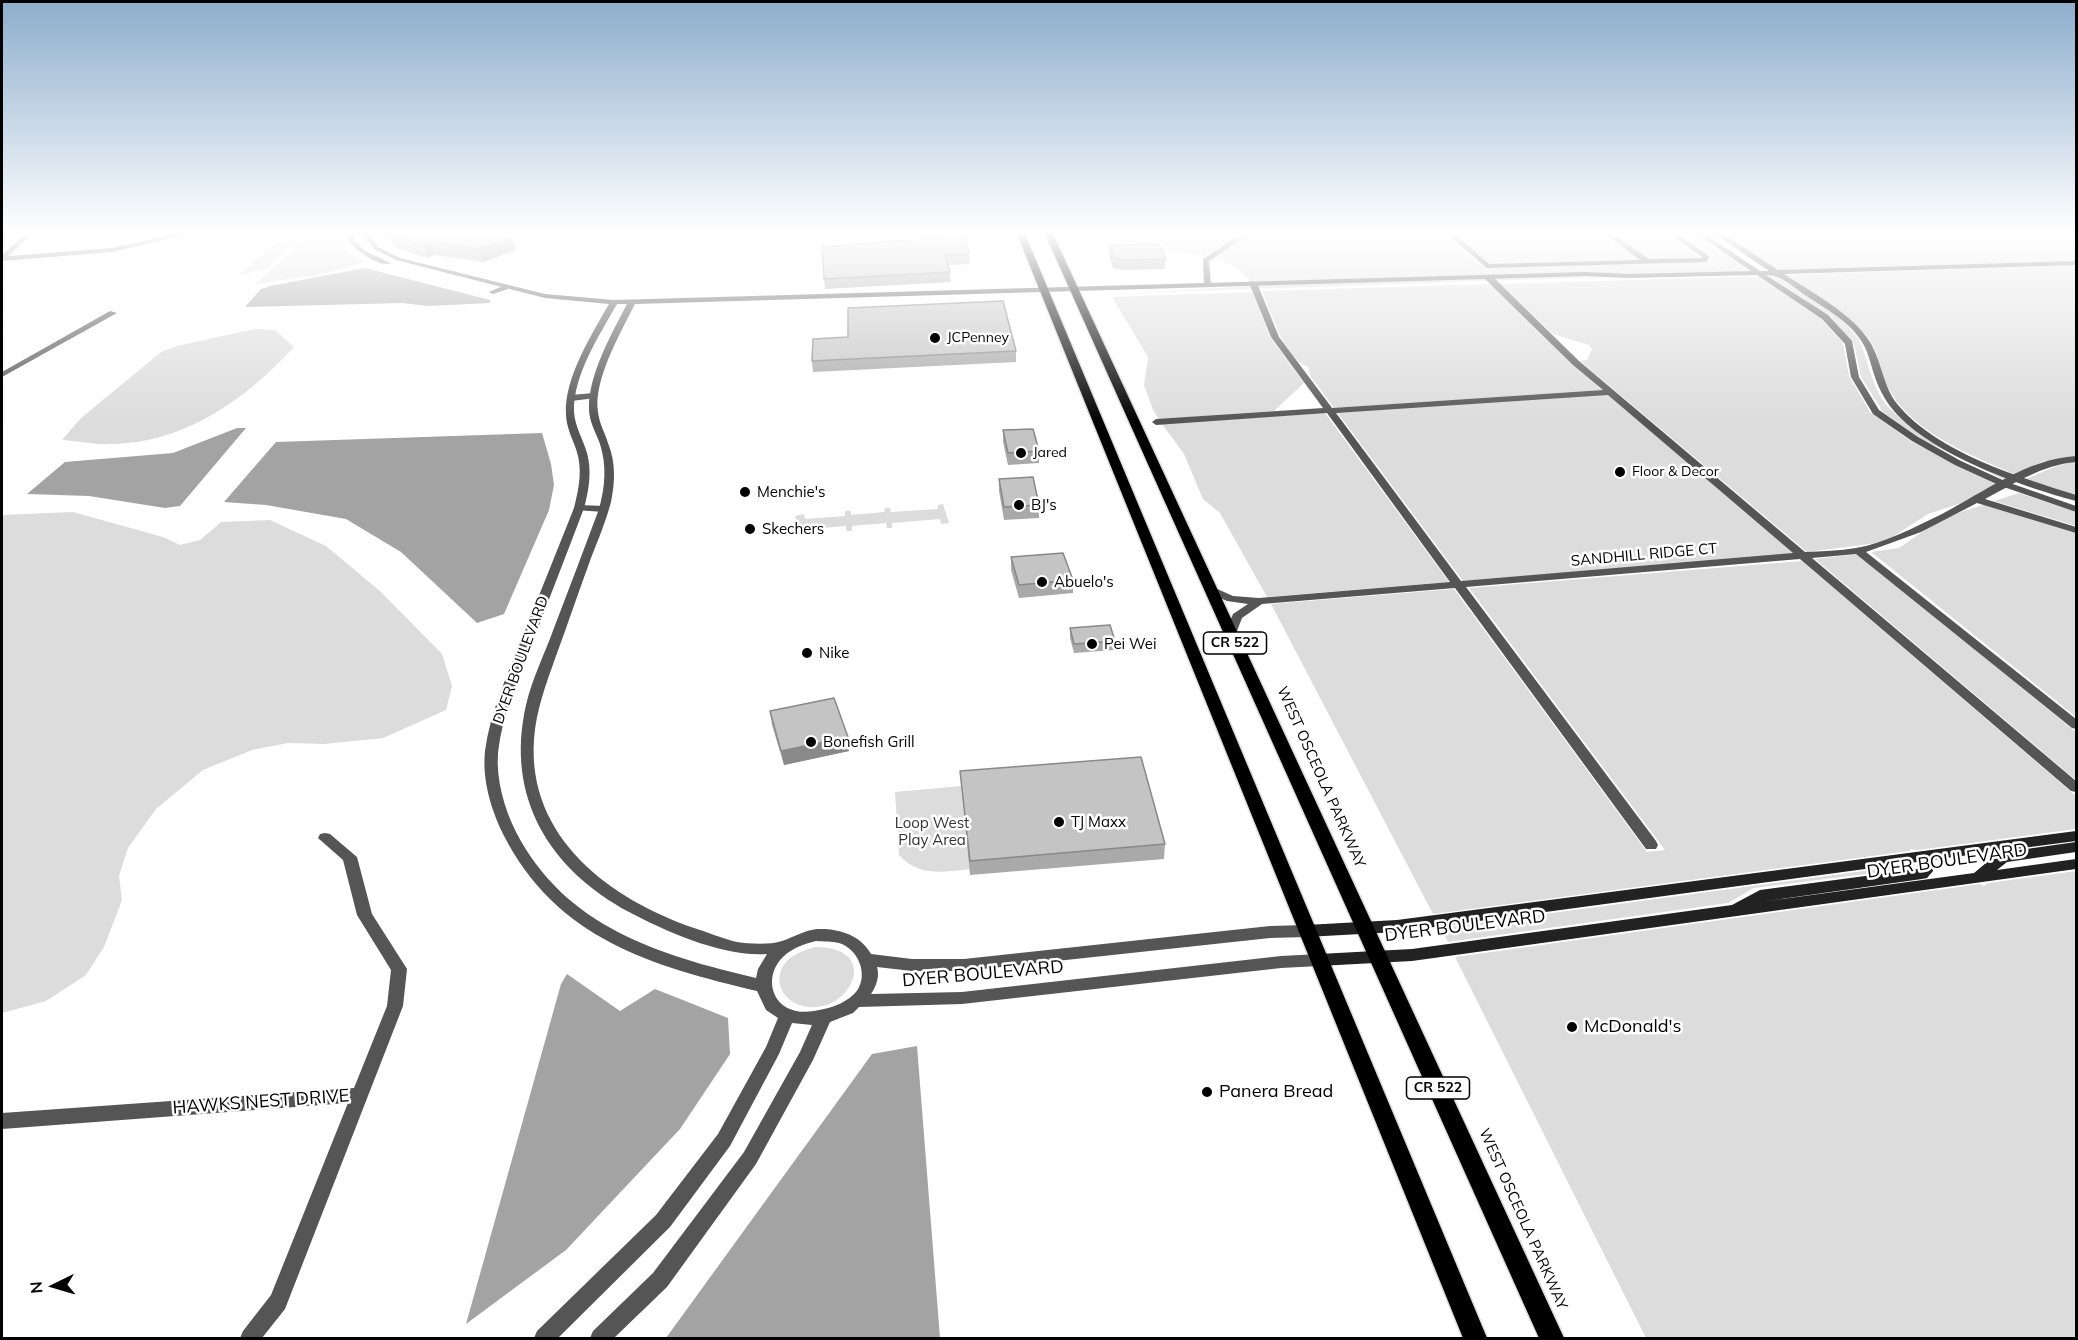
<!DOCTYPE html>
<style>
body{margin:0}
#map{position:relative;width:2078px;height:1340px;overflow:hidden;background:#fff;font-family:Mulish,sans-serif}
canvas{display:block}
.frame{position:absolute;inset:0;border:3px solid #000;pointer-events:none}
.north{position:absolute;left:24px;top:1256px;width:60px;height:60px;-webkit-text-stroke:4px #fff;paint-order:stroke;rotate:265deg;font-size:16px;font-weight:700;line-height:24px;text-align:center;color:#000}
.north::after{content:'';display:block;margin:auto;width:21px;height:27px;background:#000;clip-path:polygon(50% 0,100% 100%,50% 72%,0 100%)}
</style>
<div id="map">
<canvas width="2078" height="1340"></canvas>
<div class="frame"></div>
<div class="north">N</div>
</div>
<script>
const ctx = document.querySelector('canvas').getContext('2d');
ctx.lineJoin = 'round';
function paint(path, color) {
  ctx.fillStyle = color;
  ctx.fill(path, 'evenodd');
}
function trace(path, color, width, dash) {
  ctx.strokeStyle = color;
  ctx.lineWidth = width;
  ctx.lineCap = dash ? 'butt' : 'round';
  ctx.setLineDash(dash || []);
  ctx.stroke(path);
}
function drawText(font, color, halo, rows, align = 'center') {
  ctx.font = font + ' Mulish,sans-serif';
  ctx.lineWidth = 5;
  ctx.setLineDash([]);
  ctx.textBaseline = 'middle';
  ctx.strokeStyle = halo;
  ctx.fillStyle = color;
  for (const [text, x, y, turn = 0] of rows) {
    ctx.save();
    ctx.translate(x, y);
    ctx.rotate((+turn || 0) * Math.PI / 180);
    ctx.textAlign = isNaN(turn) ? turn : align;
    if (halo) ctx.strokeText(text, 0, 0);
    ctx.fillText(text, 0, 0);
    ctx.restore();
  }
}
const green = new Path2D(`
 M1332,234L1445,235L1477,264L1496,268L1711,260V257L1678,235H1695L1753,272L1133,293L1254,286C1246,273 1228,261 1212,258L1248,236C1275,245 1305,240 1332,234Z
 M309,235H338L350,254L364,261C330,276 291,278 255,284Z
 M1113,235H1240L1204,256L1132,245Z
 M1455,235H1604L1641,260L1489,264Z
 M1613,235H1669L1701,258L1651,260Z
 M1723,235H2076V262L1780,272Z
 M278,241L296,242L266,269L239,275Z
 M2076,265V456L2042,462L2014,474C1968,454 1911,432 1887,386C1879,369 1879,350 1866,335C1844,310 1812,293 1784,275Z
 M1768,275H1775C1799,291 1844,314 1858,339C1870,362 1871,390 1890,409C1923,441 1967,460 2008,478L2009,482L1921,439L1883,412L1861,377L1854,344L1830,317Z
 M1758,276L1819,317L1843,343L1849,376L1870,412L1912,442L2007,488L1928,514L1885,542L1807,552L1580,361L1587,360L1592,349L1589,345L1553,334L1500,284Z
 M1491,284L1570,362L1602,390L1334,408L1311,377L1308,367C1285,358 1271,313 1262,291Z
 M1252,292L1270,337L1304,383L1274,411L1159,419L1153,410L1144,385L1148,357L1112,297Z
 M254,329L275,330L294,347C247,398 186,443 112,444C96,445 78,441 62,440L81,418L161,352L177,346Z
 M1608,394L1794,554L1463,581L1337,412Z
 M1325,413L1449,582L1267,597L1220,513L1203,499L1184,454L1162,424Z
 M2076,461V496L2026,479L2054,467Z
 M2019,493L2076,512V526L1994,501Z
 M943,504L949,523L941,524L940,519L892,523V528H887L886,523L852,526V531H846V526L810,529V533H801L795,516L804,514L805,519L845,516V511H851V515L884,512L885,508H890L891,512L938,509V505Z
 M1985,504L2076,532V717L1871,552L1899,548L1941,519Z
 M73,512L163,537L180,545L200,540L221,522L270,520L326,546L381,592L442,654L452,686L446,710L383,738L324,744L288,743L252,750L203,770L156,809L128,848L119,876L122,900L104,947L86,975L46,1001L2,1013V515Z
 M1858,554L2076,732V780L1815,559Z
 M1802,561L2076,796V829L1918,850L1910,849V851L1433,914L1271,604L1454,589L1647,852L1665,850L1469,588Z
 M961,786L970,869C944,872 918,877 899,855L895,792Z
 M1915,864L1914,868L1754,888L1728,903L1448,942L1441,928Z
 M2076,871V1338H1646L1455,957L1980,884L1984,886L1988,883Z
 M814,947C888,946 846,1024 797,1004C778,996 773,973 789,959C796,953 806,950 814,947Z`);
const water = new Path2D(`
 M365,268L490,300V303L428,306L402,303L245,307L261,289L270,286Z
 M237,428H246L180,506L165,508L89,496L27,494L65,462L173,453Z
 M542,433L551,464L554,485L549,510L504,614L477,623L401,552L346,519L266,505L224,502L276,442Z
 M567,974L620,1011L655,989L728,1018L730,1054L680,1129L566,1250L466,1324L561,984Z
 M917,1046L940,1338H666L872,1054Z`);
const minor = new Path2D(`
 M25,234H33L8,256L112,248L175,234H190L112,252L2,261V255Z
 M1241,234H1249L1209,261L1211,284L1204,286L1203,259Z
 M1447,234H1455L1489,264L1640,260L1605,234H1613L1649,259L1703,258L1670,234H1678L1710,257L1706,262L1487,268Z
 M1485,275H1491L1579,361L1805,552C1822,551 1839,551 1856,548C1885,543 1915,527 1942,514C1984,492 2027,459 2076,456V462C2042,465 2015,483 1985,499L2076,527V533L1977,503L1921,532L1866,552L2076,719V729L2072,728L1856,554L1812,558L2076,781V792L2071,791L1800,559L1466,587L1656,841L1658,845L1656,849H1646L1455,588L1262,604L1242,618L1235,636H1227L1225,634L1233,614L1248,604L1227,601L1207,592L1205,590L1207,588H1215L1233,596L1259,598L1450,582L1327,413L1156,425L1152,422L1156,419L1323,408L1271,337L1249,283L1250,281L1257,283L1279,337L1332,408L1603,390L1573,365L1485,279ZM1608,395L1793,553L1461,581L1336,413Z
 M505,285H508V289L493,294L489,292Z
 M110,311L117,313L2,377V372Z
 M593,393L597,396L596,398L571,401L567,398L571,395Z
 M579,505L604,506L609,509L604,512L575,510L574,508Z
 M325,833L330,834L357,857L372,914L407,969L403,1006L285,1309L262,1338H240L243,1331L271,1295L348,1103L2,1129V1113L354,1088L387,1006L391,970L357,915L343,860L318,838L320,834Z`);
const tertiary = new Path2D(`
 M348,234H354V240L365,251L391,263C379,268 356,250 348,240Z
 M363,234H370L378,247L400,258L545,294L614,300L1585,272L1628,274L1751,271L1697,234H1705L1760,271H1769L1715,234H1723L1778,270L2076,261V265L1784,274C1811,292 1853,314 1870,342C1882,362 1883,387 1898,405C1938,453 2019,477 2076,495V501C2024,487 1948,460 1907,424C1893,412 1882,397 1876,380C1871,367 1869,353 1862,342C1849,320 1822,307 1802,293C1791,285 1780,274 1766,275L1828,315L1852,341L1859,377L1879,410L1918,437L1961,461L2007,482L2076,506V512L2001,486L1955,465L1912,441L1873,414L1851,377L1845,344L1822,319L1757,275L1628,278L1585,276L635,304C621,332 593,380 598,412C599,423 605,433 608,443C616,463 615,482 611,502C606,521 598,540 591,558C579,591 568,623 556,656C546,684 536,710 534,739C527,838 610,899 694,928C708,932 723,939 737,942C750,944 770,945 782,941C794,937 805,930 817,929C838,928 861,935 871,954L912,959H964L1270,926L1306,925L1311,927L1314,931L1311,935L1306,937L1270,938L964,971H912L877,967C880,976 876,987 871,994L962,992L1281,956L1319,954L1325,956L1327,960L1325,964L1319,966L1281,968L962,1004L859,1007L853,1013L830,1022L813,1060L756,1164L667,1287L614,1338H590L593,1331L653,1273L744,1152L800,1052L812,1025L792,1023L779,1054L730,1146L670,1227L558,1338H534L537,1331L656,1215L718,1134L766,1047L778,1018L766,1010L757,991C652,966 556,939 503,834C491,809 482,780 485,751C490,713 506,678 520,643C538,598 556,553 574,508C579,488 583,469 576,449C572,438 566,426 566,414C564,378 592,334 609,304L545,298L396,260L374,249ZM617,304H627C612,333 588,375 589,409C589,421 596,433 600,444C607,466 605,487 599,509C584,549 569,589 554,628C545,653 532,679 526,705C505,797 549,869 629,912C667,932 723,957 767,954L758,969L756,978C659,955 565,927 516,832C504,808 496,779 498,753C502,715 518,679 532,644C549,599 567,553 584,508C589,490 592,471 587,453C583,439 575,427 574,412C573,375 599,336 617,304ZM816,941C823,942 832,941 839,943C859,949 869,976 856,992C848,1001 835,1007 824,1009C815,1011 805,1013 796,1011C769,1005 765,974 783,957C792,948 804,944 816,941Z`);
const secondary = new Path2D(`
 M2076,831V841L1931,860L1933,871L1927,878L1922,879L1760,902L1974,873L1998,853L2076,842V852L2007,862L1997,870L2076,859V869L1412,961L1319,966L1313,964L1311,960L1313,956L1319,954L1412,949L1732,905L1760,890L1918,869L1917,862L1397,932L1306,937L1301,935L1298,931L1301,927L1306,925L1397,920Z`);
const primary = new Path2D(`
 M1017,234H1025L1487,1338H1463Z
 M1045,234H1053L1564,1338H1539Z`);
const wall = new Path2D(`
 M383,234H507L516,250L483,262L434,255L427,258L396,248L394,245L390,243L388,238Z
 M910,240L969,254L970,264L948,265L950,272L951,282L825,289L824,279Z
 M1109,245L1166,259L1165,269L1123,270L1113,268L1109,255Z
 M1016,351V362L813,372L812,361Z
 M1003,430L1039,451V463L1008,465L1003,442Z
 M999,479L1039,505V518L1004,520L999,491Z
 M1011,557L1073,580V593L1019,598L1011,570Z
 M1070,628L1115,641V650L1074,653L1070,638Z
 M770,711L848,737L849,751L784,765L772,725Z
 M960,771L1165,844L1164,859L970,875Z`);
const shadedWall = new Path2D(`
 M513,237L516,250L483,262L479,249Z
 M430,242L434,255L427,258L424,245Z
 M848,737L849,751L784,765L781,751Z`);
const building = new Path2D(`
 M395,234H507L513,237L479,249L430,242L424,245L392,236Z
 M965,239L969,254L945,255L950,272L824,279L822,247L910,240Z
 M1159,244L1166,259L1123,260L1114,258L1109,245Z
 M1003,301L1016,351L812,361L813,339L848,337V308Z
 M1033,429L1039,451L1008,453L1003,430Z
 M1033,477L1039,505L1004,507L999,479Z
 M1063,553L1073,580L1019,585L1011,557Z
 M1110,625L1115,641L1074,644L1070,628Z
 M834,698L848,737L781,751L770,711Z
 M1141,757L1165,844L970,861L960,771Z`);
const markers = [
 [935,338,6,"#000"],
 [1021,453,6,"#000"],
 [1620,472,6,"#000"],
 [745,492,6,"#000"],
 [1019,505,6,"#000"],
 [750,529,6,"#000"],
 [1042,582,6,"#000"],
 [1092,644,6,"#000"],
 [807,653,6,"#000"],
 [811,742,6,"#000"],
 [1059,822,6,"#000"],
 [1572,1027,6,"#000"],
 [1207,1092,6,"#000"]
];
const farPoinames = [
 ["JCPenney",947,338],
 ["Jared",1033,453],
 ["Floor & Decor",1632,472]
];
const shields = [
 [1235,643,63],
 [1438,1088,63]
];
const shieldNames = [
 ["CR 522",1235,643],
 ["CR 522",1438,1088]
];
const poiNames = [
 ["Menchie's",757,492],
 ["BJ's",1031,505],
 ["Skechers",762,529],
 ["Abuelo's",1054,582],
 ["Pei Wei",1104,644],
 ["Nike",819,653],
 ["Bonefish Grill",823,742],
 ["TJ Maxx",1071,822]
];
const streetNames = [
 ["SANDHILL RIDGE CT",1644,555,-5],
 ["DYER BOULEVARD",521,660,-70],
 ["WEST OSCEOLA PARKWAY",1321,777,66],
 ["WEST OSCEOLA PARKWAY",1523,1219,66]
];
const parkNames = [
 ["Loop West",932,823],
 ["Play Area",932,840]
];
const nearStreetnames = [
 ["DYER BOULEVARD",1947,861,-8],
 ["DYER BOULEVARD",1465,926,-7],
 ["DYER BOULEVARD",983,974,-5],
 ["HAWKS NEST DRIVE",261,1102,-4]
];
const nearPoinames = [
 ["McDonald's",1584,1027],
 ["Panera Bread",1219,1092]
];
paint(green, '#dcdcdc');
paint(water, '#a3a3a3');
trace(primary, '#dbdbdb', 3);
paint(minor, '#555');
paint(tertiary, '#555');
paint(secondary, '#222');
paint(primary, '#000');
paint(wall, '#a9a9a9');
paint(shadedWall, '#898989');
paint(building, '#c4c4c4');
trace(building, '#898989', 1.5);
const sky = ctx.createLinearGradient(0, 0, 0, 422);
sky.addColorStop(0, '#8cadcc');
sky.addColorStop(0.55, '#fff');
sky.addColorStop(1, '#ffffff00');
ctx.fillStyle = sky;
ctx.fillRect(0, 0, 2078, 422);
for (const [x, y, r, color] of markers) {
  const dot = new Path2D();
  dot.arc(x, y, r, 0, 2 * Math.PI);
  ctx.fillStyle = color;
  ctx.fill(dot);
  trace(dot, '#fff', 2);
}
drawText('14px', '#000', '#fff', farPoinames, 'left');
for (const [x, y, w] of shields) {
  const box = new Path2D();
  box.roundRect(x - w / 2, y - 11, w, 22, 4.5);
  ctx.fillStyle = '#fff';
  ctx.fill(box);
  trace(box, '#000', 1.5);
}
drawText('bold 14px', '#000', null, shieldNames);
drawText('15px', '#000', '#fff', poiNames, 'left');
drawText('15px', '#000', '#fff', streetNames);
drawText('15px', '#333', '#fff', parkNames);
drawText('18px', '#000', '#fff', nearStreetnames);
drawText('18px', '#000', '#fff', nearPoinames, 'left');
</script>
